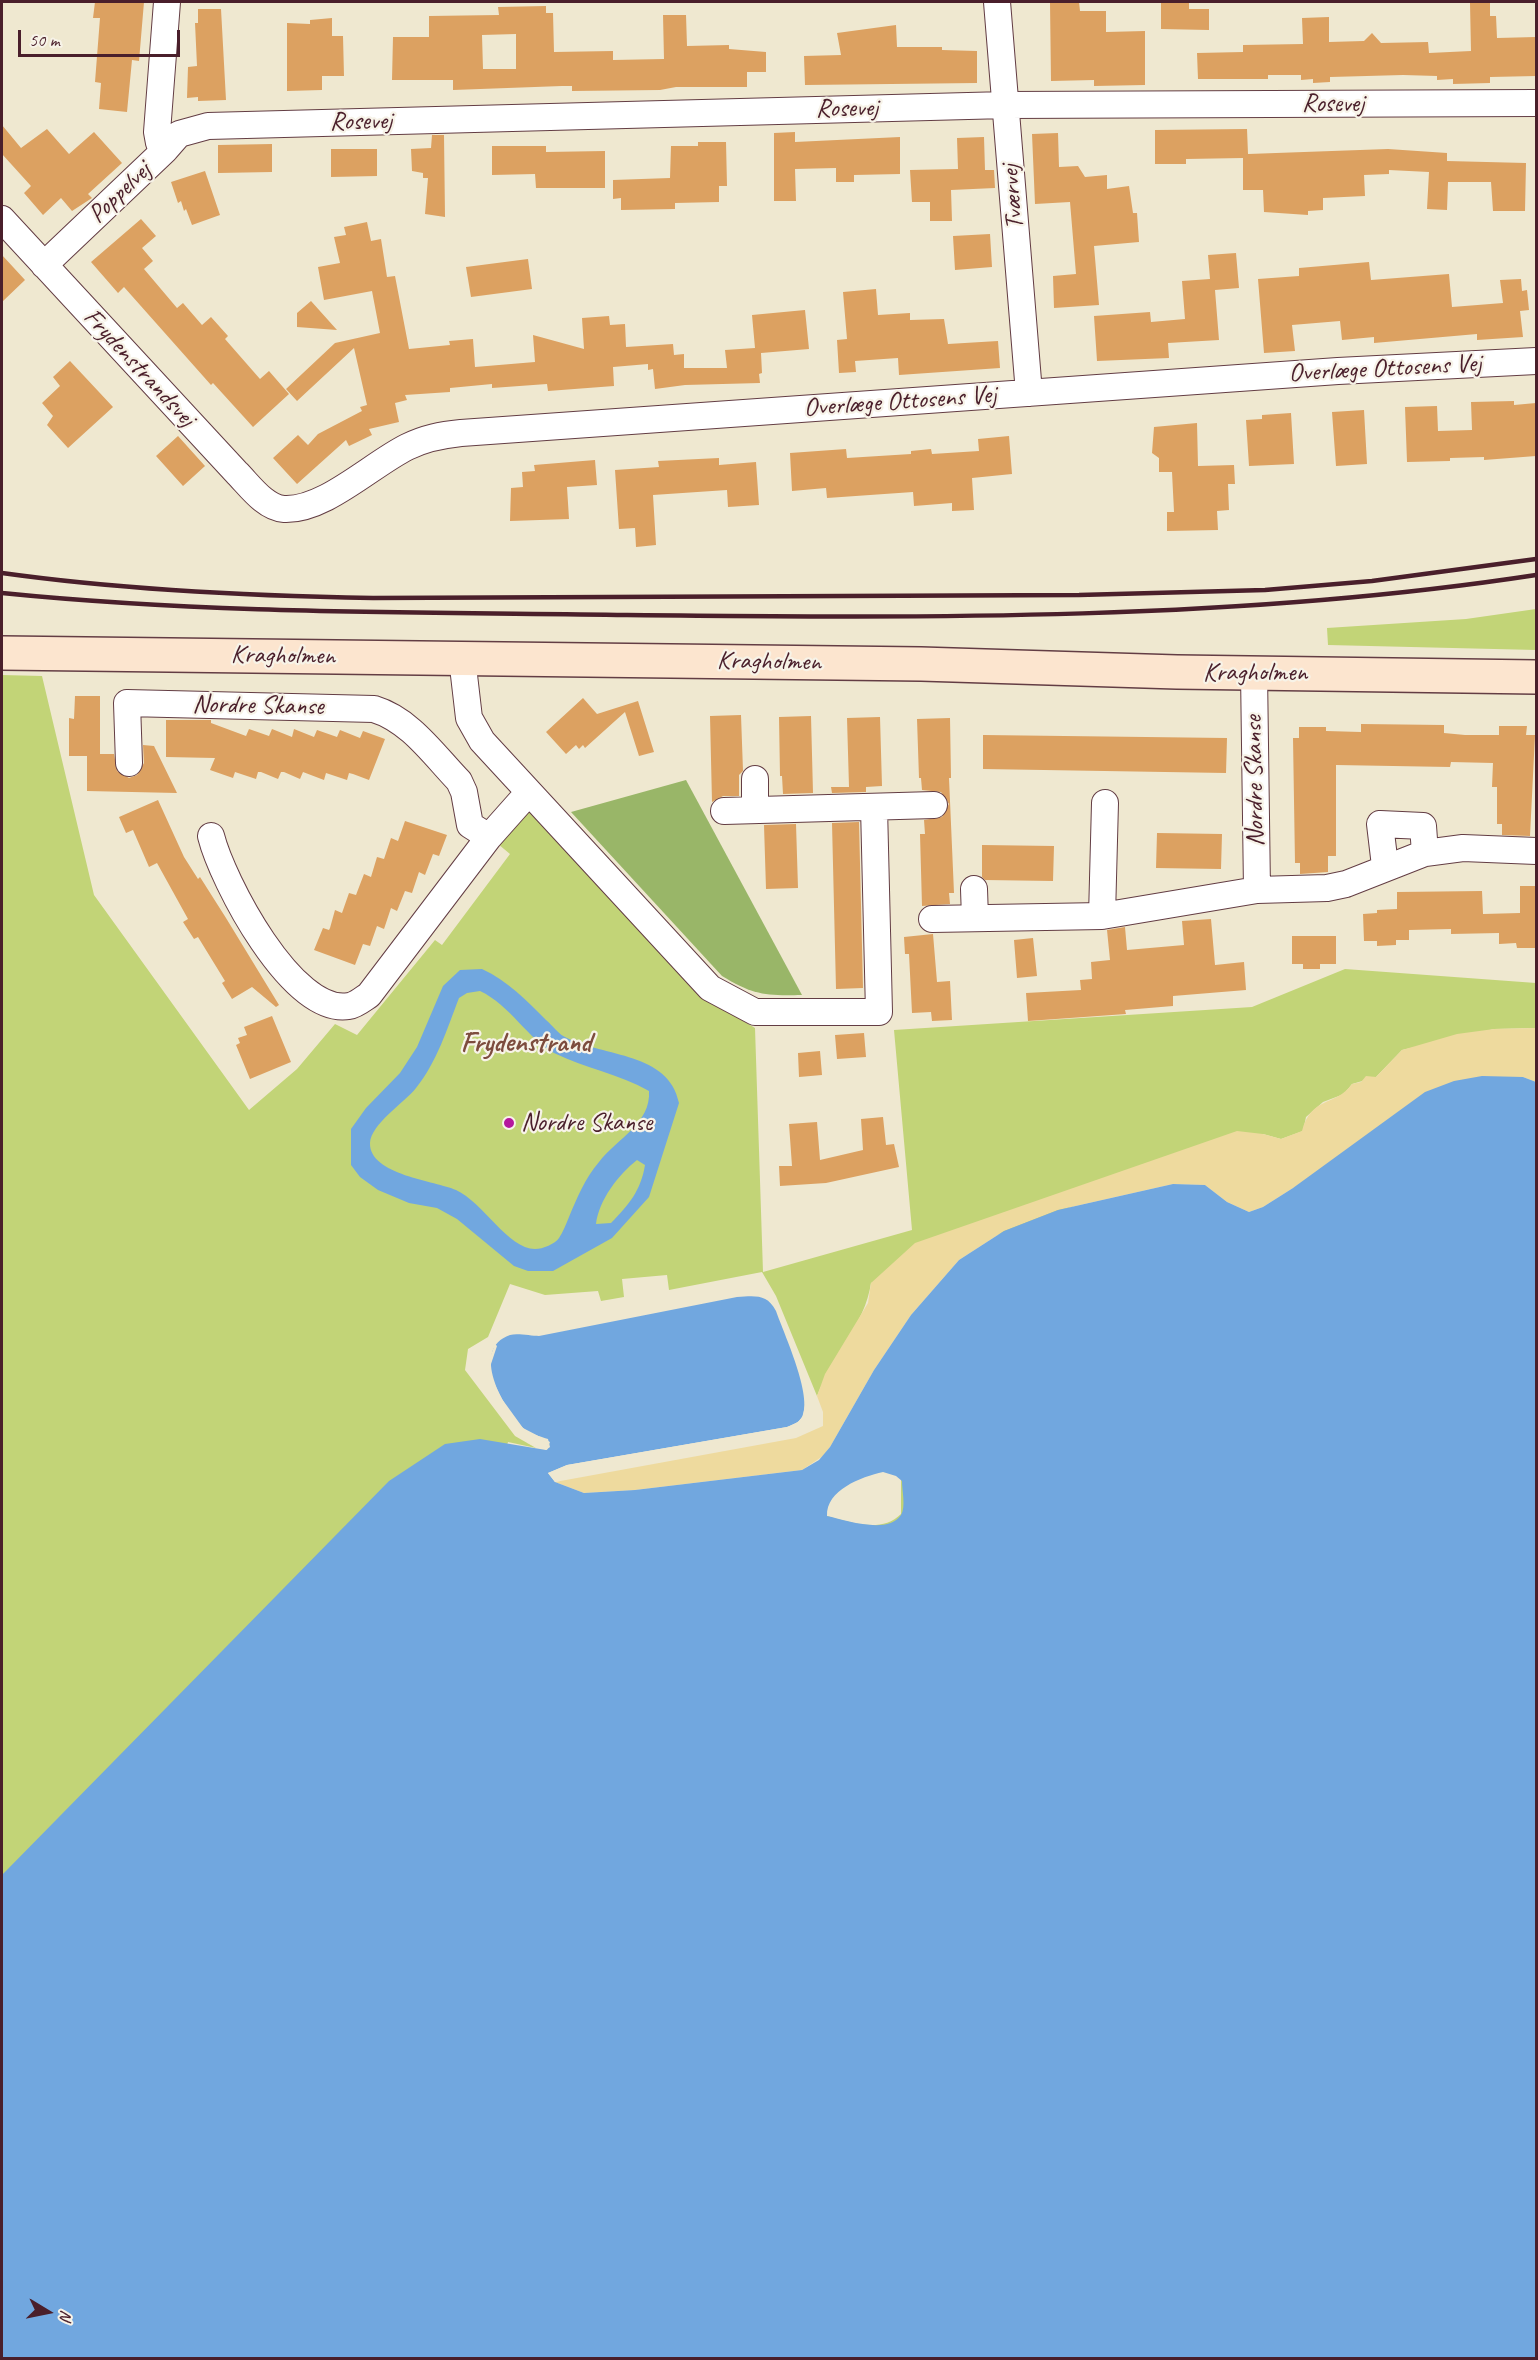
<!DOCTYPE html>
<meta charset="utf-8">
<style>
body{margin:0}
#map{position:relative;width:1538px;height:2360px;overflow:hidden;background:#efe8d0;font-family:Caveat,sans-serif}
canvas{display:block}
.frame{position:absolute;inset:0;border:3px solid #4a1f2b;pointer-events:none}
.north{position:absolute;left:18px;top:2282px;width:60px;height:60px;-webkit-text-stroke:4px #f7f3e8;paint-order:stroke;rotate:100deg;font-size:16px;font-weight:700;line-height:24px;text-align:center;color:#4a1f2b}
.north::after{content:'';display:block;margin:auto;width:21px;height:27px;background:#4a1f2b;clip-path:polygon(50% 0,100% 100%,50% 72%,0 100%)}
.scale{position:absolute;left:18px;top:30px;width:162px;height:27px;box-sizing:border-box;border:3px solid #4a1f2b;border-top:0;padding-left:8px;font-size:18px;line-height:21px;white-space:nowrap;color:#4a1f2b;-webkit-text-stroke:4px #f7f3e8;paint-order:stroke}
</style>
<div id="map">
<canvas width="1538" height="2360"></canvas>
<div class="frame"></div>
<div class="north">N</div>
<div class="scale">50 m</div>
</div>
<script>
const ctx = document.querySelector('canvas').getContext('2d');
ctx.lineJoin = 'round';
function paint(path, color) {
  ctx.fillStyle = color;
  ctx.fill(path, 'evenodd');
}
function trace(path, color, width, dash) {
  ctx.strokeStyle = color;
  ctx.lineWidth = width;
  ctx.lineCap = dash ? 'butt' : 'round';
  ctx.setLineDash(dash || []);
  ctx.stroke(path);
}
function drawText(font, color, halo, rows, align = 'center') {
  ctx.font = font + ' Caveat,sans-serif';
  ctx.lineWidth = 4.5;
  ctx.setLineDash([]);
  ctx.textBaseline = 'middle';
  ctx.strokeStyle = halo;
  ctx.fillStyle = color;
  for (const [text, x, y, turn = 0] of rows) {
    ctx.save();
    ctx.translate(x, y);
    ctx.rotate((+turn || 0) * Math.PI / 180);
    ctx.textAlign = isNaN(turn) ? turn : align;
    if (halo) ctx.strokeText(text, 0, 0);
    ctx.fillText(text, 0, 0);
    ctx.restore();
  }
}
const green = new Path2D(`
 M1536,609V650L1328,645L1327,628L1466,619Z
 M2,675L42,676L94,895L249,1110L297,1069L335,1024L357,1035L435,940L442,945L510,854L498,844L530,808L697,993L755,1028L763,1272L912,1230L894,1030L1252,1007L1345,969L1536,983V1028L1494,1029L1402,1050L1376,1077L1352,1084L1344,1094L1323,1102L1306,1117L1303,1131L1281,1139L1263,1134L871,1283C865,1324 832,1358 817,1396L776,1296L762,1272L669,1290L667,1275L622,1279L624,1297L601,1301L598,1291L545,1295L510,1284L488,1337L468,1349L465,1370L515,1436L536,1448L508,1442L495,1489L827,1516C850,1522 881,1534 901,1514V1470L1122,1337L2,2358Z`);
const forest = new Path2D(`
 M686,780L802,995C766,996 753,995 722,976L571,812Z`);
const sand = new Path2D(`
 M1536,1028V1082L1523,1077L1293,1188L1263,1207L1249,1212L1227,1202L1205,1185L1173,1184L1058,1210L1004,1231L959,1260L911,1315L874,1370L830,1447L823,1456L802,1470L635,1490L584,1493L555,1482L796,1438L823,1426V1412L817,1396L825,1374L868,1303L871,1283L915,1243L1237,1131L1263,1134L1281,1139L1302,1131C1311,1096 1335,1107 1352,1084L1361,1082L1366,1076L1376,1077L1402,1050L1457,1034L1494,1029Z`);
const water = new Path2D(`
 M482,969C508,981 526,1000 546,1020C552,1025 559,1035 567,1038C604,1057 669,1052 679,1103L649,1197L612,1238L553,1271H528L514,1266L457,1219L437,1208L409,1203L378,1190L360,1177L351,1165V1129L366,1108L400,1073L417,1047L443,986L460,970ZM480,991C510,1005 529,1040 554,1053C585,1068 619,1074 649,1091C651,1123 618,1138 599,1162C585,1178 577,1198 569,1217C566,1224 563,1232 559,1238C555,1244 543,1249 535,1249C508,1249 483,1202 456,1190C436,1181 369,1175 370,1143C371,1124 404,1103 416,1088C437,1062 447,1029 459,998L467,993ZM637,1160L645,1165C641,1190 629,1205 611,1223L596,1224C599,1200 618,1175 637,1160Z
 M1482,1076L1523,1077L1536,1082V2358H2V1875L389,1481L445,1444L480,1439L546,1450L550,1447L548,1439C539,1436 529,1434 522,1427C504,1409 469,1349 510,1335C518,1333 531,1336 539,1336L737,1297C756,1296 767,1294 776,1311C784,1334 813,1396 802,1417C799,1423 792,1425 787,1427L567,1465L548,1473L555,1482L584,1493L635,1490L802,1470L819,1460L830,1447L874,1370L911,1315L959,1260L1004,1231L1058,1210L1173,1184L1205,1185L1227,1202L1249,1212L1263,1207L1293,1188L1425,1092L1454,1081ZM883,1472L896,1476L902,1481C902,1491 906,1507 901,1515C888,1535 845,1520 827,1516C826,1490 861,1477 883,1472Z`);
const pier = new Path2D(`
 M495,1344L497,1346L491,1364V1377L502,1399L523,1428L550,1442L547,1450L527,1443L546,1447L548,1444L521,1430L500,1401L488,1378V1363Z
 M803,1383L809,1400L806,1417L800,1424L788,1430L568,1468L553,1474L560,1481L555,1482L548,1473L567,1465L787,1427L798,1422L803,1416L806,1400Z`);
const building = new Path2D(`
 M95,2H144L139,61L132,60L127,112L99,109L101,83L95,82L100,18H93Z
 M1050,2H1079L1080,11H1106V32L1145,31V85L1094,86V80L1051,81Z
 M1161,2H1189V9H1209V30L1161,29Z
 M1490,2V16H1496L1497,38L1536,37V76L1490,77V83L1453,84V79L1437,80V76L1403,75L1330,77V82L1313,83V79L1301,80V75H1268V79H1198L1197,53L1243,52V45L1303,44L1302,18L1329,17V42L1364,41L1372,33L1381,43L1428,42L1429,53L1471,51L1470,3Z
 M546,6V13H553L554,52L613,51V60L664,59L663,15H686L687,46L729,45V49L766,52V72H747V87H676L660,90L572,91V86H562L453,90V80H392L393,37H429V16L499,15L498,7ZM516,34V69H483L482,35Z
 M198,9H221L226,100L198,101V97L187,98L188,67L197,66L195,23H198Z
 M332,18V36H343L344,76H322V90L287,91V23L310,24V20Z
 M896,25L897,47H942V50L977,51V83L805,85L804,56L841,55L837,33Z
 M2,125L21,148L47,129L69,154L94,132L122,163L88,194L92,198L72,211L61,198L43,215L24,193L31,186L2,154Z
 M1247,129L1248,154L1388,149L1447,153V161L1526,163L1525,211H1493L1491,182H1448L1447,210L1427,209L1429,172L1389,170V174L1364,175L1365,196L1323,198V210L1308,211V215L1264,212L1263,190H1243V158L1186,159V164H1155V130Z
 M795,132V142L900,137V174L854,175V182H836V168L795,169L796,201H774V133Z
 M1058,133L1059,167L1078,166L1085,177L1107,175V189L1129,186L1133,213H1137L1139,242L1094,246L1099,305L1054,308L1053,276L1076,274L1070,202L1035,204L1032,134Z
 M432,135H444L445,217L425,214L428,178H423V173L412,171L411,149L431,148Z
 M984,137L985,170H994L995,188L951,190L952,221H930V202H912L910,170L958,169L957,138Z
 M698,142H726L727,186H719V202L675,203V209L621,210V198L613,199V180L670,178L671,146H698Z
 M272,144V172L218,173V145Z
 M492,146H546V152L605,151V188H536L535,174L492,175Z
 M331,149H377V176L331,177Z
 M205,171L220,215L192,225L186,209L184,211L181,201L178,203L171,182Z
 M141,219L156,236L142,248L153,261L144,269L177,308L183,303L202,325L211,317L228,336L225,339L260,379L269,371L289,394L253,427L213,383L211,385L124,287L118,293L91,262Z
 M367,222L371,241L381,239L387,277L395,276L409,349L450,345L449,341L473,339L475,367L535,362L533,335L584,349L582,318L609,316L610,325L625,324L626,347L673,344L674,355L684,354V368H727L725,350L755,348L752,315L805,310L809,349L761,353L762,373L759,374L760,383L685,385L655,389L653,369L648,370V364L613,367L614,386L548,391L547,384L492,388V384L450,388V392L405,395L407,400L395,403L399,422L369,429L372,435L349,446L346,440L297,484L273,458L298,435L308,445L318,434L362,411L360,407L367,405L354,348L297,401L286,389L335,343L380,333L372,291L324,300L318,267L340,263L334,237L346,235L344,227Z
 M990,234L992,267L955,270L953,236Z
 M1236,253L1239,288L1215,290L1219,340L1168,343L1169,358L1097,361L1094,316L1150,312L1151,322L1185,319L1182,281L1210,279L1208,255Z
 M2,255L25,280L2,302Z
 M528,259L532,289L471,297L466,267Z
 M1369,262L1371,280L1449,274L1452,307L1503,303L1500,280L1521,279L1522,291L1527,290L1529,310L1520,311L1523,337L1477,340V334L1374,343V337L1342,340L1340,321L1292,325L1295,351L1264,353L1258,279L1299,276V268Z
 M876,289L878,315L910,313V320L944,319L948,344L998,341L1000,368L899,375L898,358L855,361L856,372L839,373L837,340L847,339L843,292Z
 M311,301L337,330L297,327V313Z
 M70,361L113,407L68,448L47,425L53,416L42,403L60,386L53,377Z
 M1514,401V405L1536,403V456L1484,460V457L1450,458V461L1407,462L1405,407L1437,406L1438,431L1472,430L1471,402Z
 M1364,410L1367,464L1336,466L1332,412Z
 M1291,413L1294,464L1249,466L1246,420L1262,419V415Z
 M1197,423L1198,466L1234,465L1235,484H1228L1229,510L1217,511L1218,530L1167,531V512H1174L1172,472H1159V458L1152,453L1154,427Z
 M178,436L205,466L183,486L156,456Z
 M1009,436L1012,474L972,478L974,510L952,511V503L914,506L913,492L827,498L826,488L792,491L790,453L846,449L847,458L911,454V451L931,449L932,454L979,451L978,439Z
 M719,458V465L756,462L759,505L728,507L727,490L653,495L656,545L636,547L635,528L619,529L615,470L659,467L658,461Z
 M595,460L597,485L567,487L569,519L510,521L511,488L523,487L522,472L535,471L534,465Z
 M75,696H100V754H114L117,771L129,778L137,775L144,763L143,745L154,746L177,793L87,791V756H69V718L74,719Z
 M583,698L597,714L638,701L654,752L639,756L625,712L585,748L583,745L579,749L576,745L566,754L546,732Z
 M741,715L743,771L739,775V796H723L712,802L710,716Z
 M811,716L813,793L783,794L782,776H780L779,717Z
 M880,717L882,786L866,787V792L832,793L831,787H849L847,718Z
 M950,718L951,778H949L954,893H949L950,904L922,906L920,834H925L924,820L942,817L949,804L941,792L922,790L921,778H919L917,719Z
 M166,720H211V723L246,736L249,729L269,736L272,729L292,737L294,729L314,737L317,730L337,737L340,730L360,738L363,731L385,739L369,780L353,774L349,773L347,780L326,773L324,780L303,772L300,779L284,772H281L278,779L261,772H258L256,779L235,772L233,778L210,770L215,758L166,757Z
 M1361,724L1444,725V733L1465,735H1499V726H1527L1526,735H1535L1530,836L1502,835V824H1497V787H1492L1493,763L1451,762L1450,767L1336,765V856H1328V872L1300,874V863H1295L1293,738H1299V727H1326V731L1361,732Z
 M983,735L1227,738L1226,773L983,769Z
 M158,800L184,857L198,879L200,877L226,918L279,1005L276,1007L252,987L232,999L222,983L225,981L198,937L194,939L183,922L188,919L157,863L149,867L133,830L126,833L119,817Z
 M405,821L447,835L439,856L433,854L425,875L419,872L412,893L405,891L397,911L391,908L384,929L377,926L370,946L363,944L355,965L314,950L323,928L329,930L330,928L335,910L342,913L349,893L356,895L364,874L371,877L377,857L384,859L391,838L398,841Z
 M859,822L863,988L836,989L832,823Z
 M796,824L798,888L766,889L764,825Z
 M1157,833L1222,834L1221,869L1156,868Z
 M982,845L1054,846L1053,881L985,880L982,877Z
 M1520,886H1536L1535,948H1517L1516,943L1499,944V933L1451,934V929L1409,930V940H1396V945L1377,946V941H1364L1363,914L1377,913V910L1397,909V892L1482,891L1483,914L1520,913Z
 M1211,919L1215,965L1244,962L1246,990L1173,996V1006L1125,1010L1126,1014L1028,1021L1026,993L1081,990L1080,980L1092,979L1091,962L1110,960L1107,930L1125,927L1127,950L1184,945L1182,921Z
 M933,934L937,982L950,981L952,1020L932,1021L931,1012L912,1013L909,954H905L904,937Z
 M1292,936H1336V964H1320V969H1303V964H1292Z
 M1033,938L1037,976L1017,978L1014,940Z
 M272,1016L291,1062L250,1079L236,1045L240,1043L238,1038L247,1035L244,1027Z
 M864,1033L866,1057L837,1059L835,1035Z
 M820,1051L822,1075L799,1077L798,1053Z
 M883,1117L886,1145L894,1144L899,1167L826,1183L780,1186L779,1166H792L789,1124L817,1122L820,1160L863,1150L861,1119Z`);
const street = new Path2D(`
 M997,2L1029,393
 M165,150L179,134L208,126L1006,105L1536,103
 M2,219L237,473C249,485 265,508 284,509C324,511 371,465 407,447C425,438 441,435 461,433L1338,371L1536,361
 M44,265L165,150L159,143L157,132L167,2
 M462,658L469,718L482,741L710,988L755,1012H879L874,807
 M1254,672L1257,890
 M129,763L127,703L374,709C410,720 433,754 459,781L464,792L470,825L489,837
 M755,779V810
 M724,811L934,805
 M211,836C222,880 292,1016 349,1006C356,1005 363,999 369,995L489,837L529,792
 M1385,866L1380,824L1423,826L1425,853
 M974,889L975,918
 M1102,916L1105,803
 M932,919L1102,916L1257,890L1327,888L1346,884L1425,853L1463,848L1536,851`);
const secondary = new Path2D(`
 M2,653L921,664L1177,672L1536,677`);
const rail = new Path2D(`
 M2,573C124,590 249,596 373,598L1079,595L1265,590L1372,581L1536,559
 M2,593C209,614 418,612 627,615C930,618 1236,621 1536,575`);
const markers = [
 [509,1123,6,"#b5179e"]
];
const streetNames = [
 ["Rosevej",1333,104],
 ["Rosevej",847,109,-1],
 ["Rosevej",361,122,-1],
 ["Poppelvej",120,193,-44],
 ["Tværvej",1013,197,-95],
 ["Frydenstrandsvej",139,368,47],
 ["Overlæge Ottosens Vej",1385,369,-3],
 ["Overlæge Ottosens Vej",900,402,-4],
 ["Kragholmen",283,656,1],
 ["Kragholmen",769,662,1],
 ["Kragholmen",1255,673],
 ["Nordre Skanse",258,706,1],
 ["Nordre Skanse",1255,781,-91]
];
const poiNames = [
 ["Nordre Skanse",521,1123]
];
const quarterNames = [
 ["Frydenstrand",526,1044]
];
paint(green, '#c2d477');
paint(forest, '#99b668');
paint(sand, '#eeda9e');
paint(water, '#71a7df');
paint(pier, '#efe8d0');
paint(building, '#dca161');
trace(street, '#633d44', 28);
trace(secondary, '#633d44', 36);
trace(street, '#fff', 26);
trace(secondary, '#fce5cf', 33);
trace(rail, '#4a1f2b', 4.5);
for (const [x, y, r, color] of markers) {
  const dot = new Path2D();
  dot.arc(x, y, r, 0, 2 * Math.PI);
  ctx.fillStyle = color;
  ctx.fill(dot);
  trace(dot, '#f7f3e8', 2);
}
drawText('26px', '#4a1f2b', '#f7f3e8', streetNames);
drawText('26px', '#4a1f2b', '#f7f3e8', poiNames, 'left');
drawText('bold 28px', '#7d4c3e', '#f7f3e8', quarterNames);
</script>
